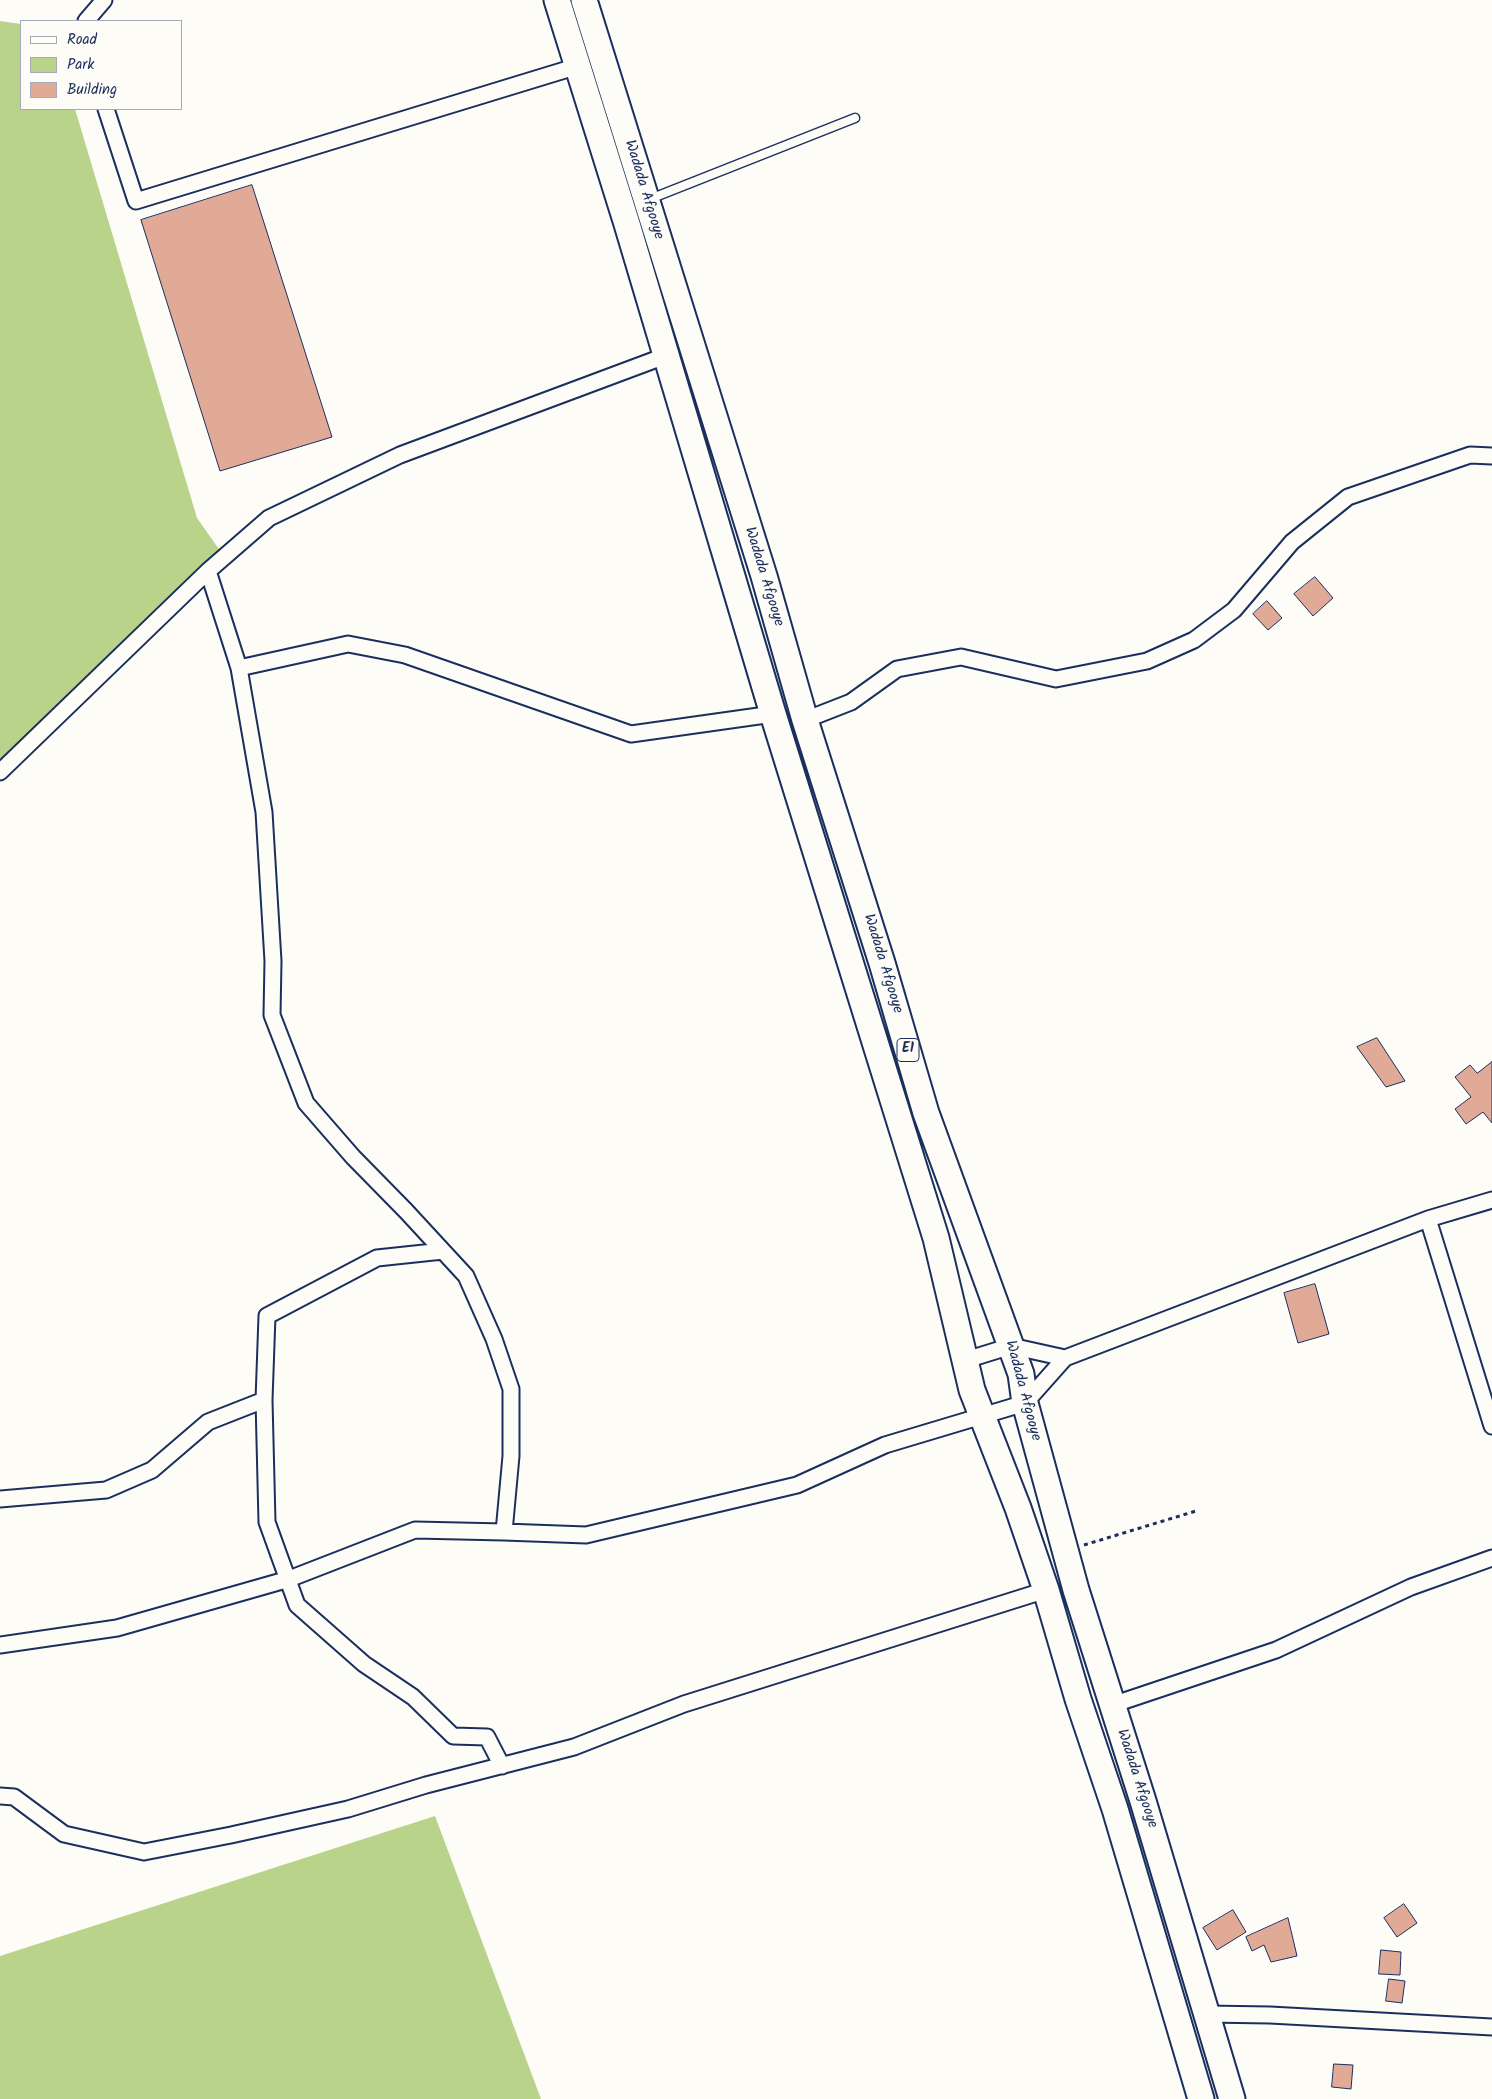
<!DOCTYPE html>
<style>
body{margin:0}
#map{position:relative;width:1492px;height:2099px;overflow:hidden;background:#fdfcf7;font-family:Kalam,sans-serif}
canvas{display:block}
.legend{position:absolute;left:20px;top:20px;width:162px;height:90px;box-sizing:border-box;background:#fdfcf7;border:1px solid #a3aaba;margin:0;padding:6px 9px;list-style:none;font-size:15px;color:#1b2f5e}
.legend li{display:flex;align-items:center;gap:10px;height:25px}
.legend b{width:25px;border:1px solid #a3aaba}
</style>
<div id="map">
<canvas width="1492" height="2099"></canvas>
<ul class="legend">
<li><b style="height:6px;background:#fdfcf7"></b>Road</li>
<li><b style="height:14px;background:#bad38a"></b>Park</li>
<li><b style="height:14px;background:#e0aa96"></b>Building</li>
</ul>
</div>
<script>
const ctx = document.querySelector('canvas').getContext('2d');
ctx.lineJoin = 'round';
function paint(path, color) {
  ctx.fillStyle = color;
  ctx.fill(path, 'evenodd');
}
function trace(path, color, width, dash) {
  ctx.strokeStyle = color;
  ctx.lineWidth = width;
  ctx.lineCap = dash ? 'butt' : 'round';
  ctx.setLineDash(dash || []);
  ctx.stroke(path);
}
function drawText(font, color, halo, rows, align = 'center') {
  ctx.font = font + ' Kalam,sans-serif';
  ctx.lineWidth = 5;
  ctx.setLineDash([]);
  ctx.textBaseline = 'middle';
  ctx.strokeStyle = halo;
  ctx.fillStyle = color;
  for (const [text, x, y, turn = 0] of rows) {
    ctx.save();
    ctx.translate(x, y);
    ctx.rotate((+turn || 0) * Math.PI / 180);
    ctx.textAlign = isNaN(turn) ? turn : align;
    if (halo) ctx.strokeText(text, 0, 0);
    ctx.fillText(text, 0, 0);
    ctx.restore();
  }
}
const green = new Path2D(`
 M0,21L21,24V109H75L197,518L221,552L0,766Z
 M435,1816L541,2099H0V1956Z`);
const building = new Path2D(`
 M252,185L332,437L220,471L141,220Z
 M1315,577L1333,598L1313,616L1294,594Z
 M1267,601L1282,618L1268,630L1253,614Z
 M1377,1038L1405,1081L1386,1087L1357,1047Z
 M1492,1062V1123L1483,1112L1466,1124L1455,1109L1471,1097L1455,1077L1470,1065L1477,1073Z
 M1315,1284L1329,1334L1298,1343L1284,1293Z
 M1404,1904L1417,1923L1397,1937L1384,1918Z
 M1233,1910L1246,1932L1217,1950L1203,1928Z
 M1288,1918L1297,1956L1271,1962L1264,1945L1252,1951L1246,1937Z
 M1381,1950L1401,1952L1400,1975L1379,1974Z
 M1389,1979L1405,1981L1402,2003L1386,2001Z
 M1334,2064L1353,2065L1351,2089L1332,2087Z`);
const path = new Path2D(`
 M1084,1545L1196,1511`);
const service = new Path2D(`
 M650,199L855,118`);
const minor = new Path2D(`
 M86,21L104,0
 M106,109L136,201L578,66
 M208,571L269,518L400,455L665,356
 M239,668L264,812L273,961L272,1015L306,1103L353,1157L406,1211L466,1276L494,1339L511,1389V1456L504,1532L586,1535L797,1485L885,1445L1025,1403L1065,1358L1428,1219L1492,1200
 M805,720L851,702L897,669L961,657L1056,679L1147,661L1194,640L1234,610L1292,542L1348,497L1470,455L1492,456
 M0,772L208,571L239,668L348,644L405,655L631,734L773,714
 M1428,1219L1492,1426
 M443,1251L377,1258L267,1316L264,1400L267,1522L297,1605L364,1664L413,1697L453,1736L487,1737L502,1766
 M966,1360L1011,1346L1065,1358
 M0,1499L106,1490L152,1470L208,1422L264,1400
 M0,1645L117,1628L289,1579L415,1530L504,1532
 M1112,1705L1276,1650L1411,1587L1492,1558
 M0,1796L14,1797L64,1834L144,1852L231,1835L348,1809L426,1785L574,1747L684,1704L1046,1590
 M1206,2014L1270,2015L1492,2027`);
const trunk = new Path2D(`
 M557,0L627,224L773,714L936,1238L972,1390L1018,1508L1046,1590L1078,1699L1115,1809L1201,2099
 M584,0L764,576L805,720L882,963L926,1113L1021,1374L1025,1403L1076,1590L1143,1801L1232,2099`);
const shields = [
 [908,1050,22]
];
const shieldNames = [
 ["E1",908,1050]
];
const streetNames = [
 ["Wadada Afgooye",643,190,73],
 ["Wadada Afgooye",763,577,73],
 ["Wadada Afgooye",882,964,73],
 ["Wadada Afgooye",1022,1391,75],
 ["Wadada Afgooye",1136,1779,72]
];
paint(green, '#bad38a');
paint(building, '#e0aa96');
trace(building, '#1b2f5e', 1);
trace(service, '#1b2f5e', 11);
trace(minor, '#1b2f5e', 19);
trace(trunk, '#1b2f5e', 29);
trace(path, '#1b2f5e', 3, [4, 4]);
trace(service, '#fdfcf7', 8);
trace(minor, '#fdfcf7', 15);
trace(trunk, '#fdfcf7', 25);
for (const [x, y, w] of shields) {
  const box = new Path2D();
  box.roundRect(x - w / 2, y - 11.5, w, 23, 4);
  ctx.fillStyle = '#fdfcf7';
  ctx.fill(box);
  trace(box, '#1b2f5e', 1);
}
drawText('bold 14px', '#1b2f5e', null, shieldNames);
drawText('15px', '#1b2f5e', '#fdfcf7', streetNames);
</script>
